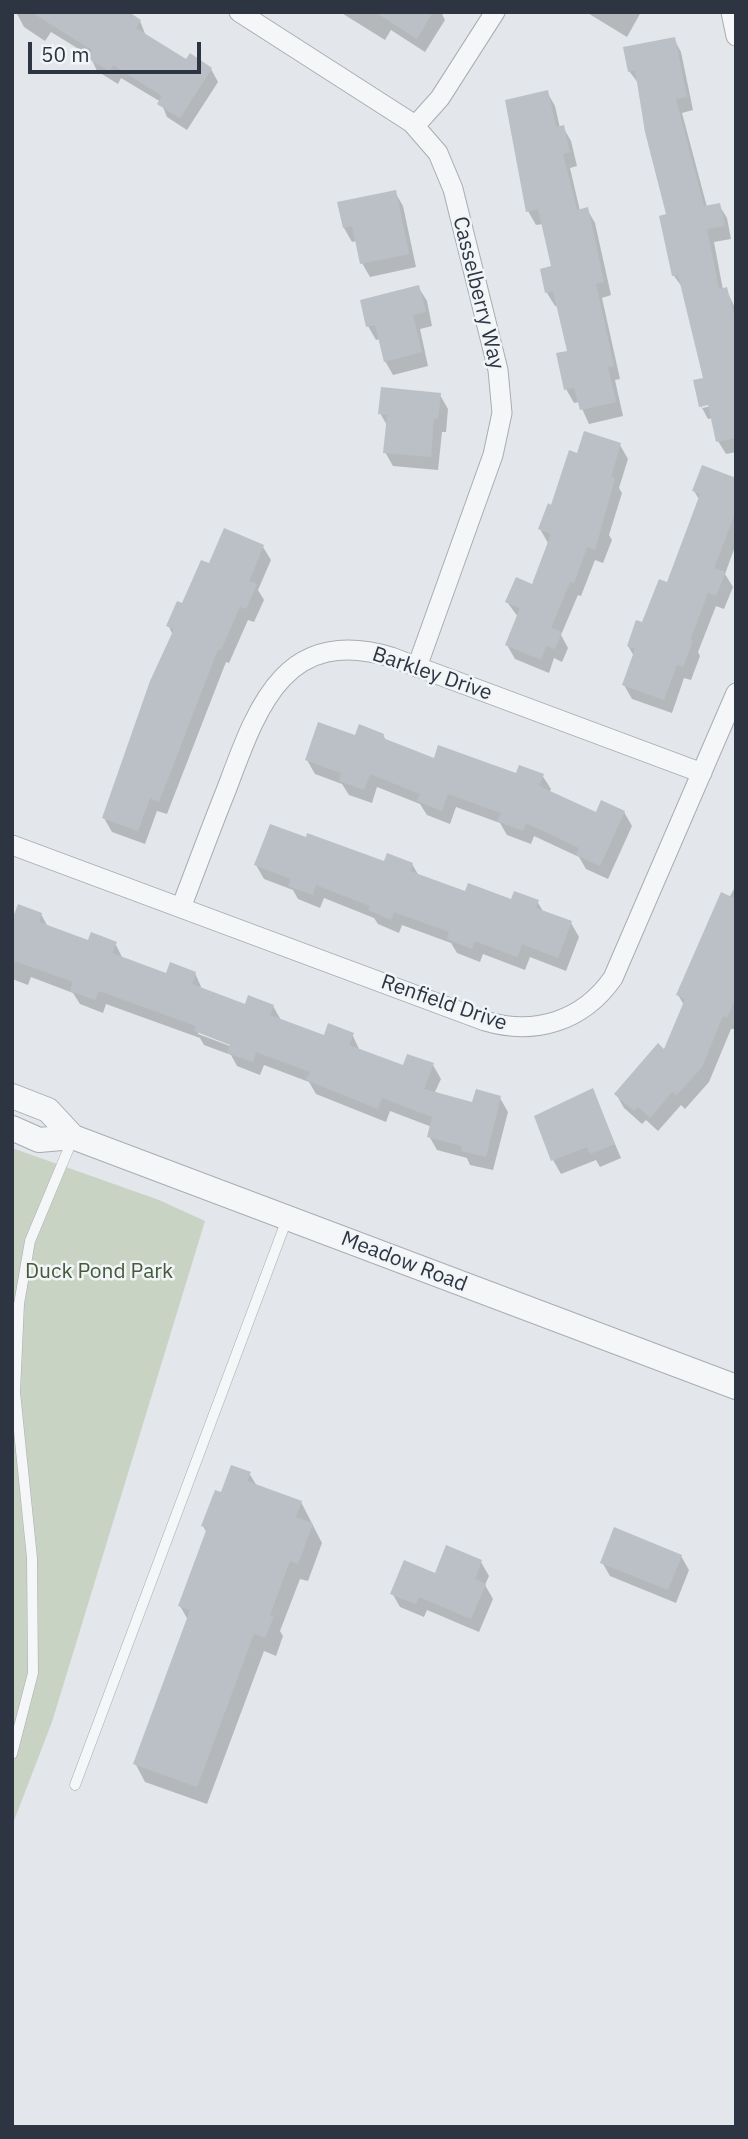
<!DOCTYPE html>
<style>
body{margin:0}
#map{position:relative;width:748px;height:2139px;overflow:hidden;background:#e3e6ea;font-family:"IBM Plex Sans",sans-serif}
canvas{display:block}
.frame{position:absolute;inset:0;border:14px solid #2c3541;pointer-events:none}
.scale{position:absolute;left:28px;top:42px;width:173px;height:32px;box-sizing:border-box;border:4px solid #2c3541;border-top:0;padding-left:9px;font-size:21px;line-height:24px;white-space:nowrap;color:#2c3541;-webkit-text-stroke:5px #f2f5f7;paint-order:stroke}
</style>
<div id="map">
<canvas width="748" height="2139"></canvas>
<div class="frame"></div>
<div class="scale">50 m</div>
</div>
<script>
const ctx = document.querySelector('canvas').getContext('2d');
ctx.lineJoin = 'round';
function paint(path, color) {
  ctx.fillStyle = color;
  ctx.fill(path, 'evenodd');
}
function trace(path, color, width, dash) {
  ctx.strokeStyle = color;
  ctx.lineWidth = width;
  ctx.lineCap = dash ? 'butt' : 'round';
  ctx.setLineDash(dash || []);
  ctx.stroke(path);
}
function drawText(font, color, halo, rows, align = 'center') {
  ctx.font = font + ' "IBM Plex Sans",sans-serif';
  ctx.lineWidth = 5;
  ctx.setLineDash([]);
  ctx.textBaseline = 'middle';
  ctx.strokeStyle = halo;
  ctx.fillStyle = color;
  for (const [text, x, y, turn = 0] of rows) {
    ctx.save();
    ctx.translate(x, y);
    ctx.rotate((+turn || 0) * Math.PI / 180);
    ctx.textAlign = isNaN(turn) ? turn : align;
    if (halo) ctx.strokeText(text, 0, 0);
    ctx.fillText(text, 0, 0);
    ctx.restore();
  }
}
const green = new Path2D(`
 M12,1148L159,1200L205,1221L52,1722L12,1826Z`);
const shadow = new Path2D(`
 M16,12H102L140,21L146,36L186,62L211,69L218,82L187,130L167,117L161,102L121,78L118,84L97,71L90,56L51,32L45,41L24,27Z
 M340,12H441L445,20L425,52L391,30L385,40Z
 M586,12H641L627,37Z
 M674,39L681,52L693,110L682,113L707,207L719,205L727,218L731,239L714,242L723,290L726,289L736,310V452L726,454L718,441L713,418L708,419L701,406L705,380L683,288L674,276L669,215L639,84L629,71ZM702,404L717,405L702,408Z
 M547,92L555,106L560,128L563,127L571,141L577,166L570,168L580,211L587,209L595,223L611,295L602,298L620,379L615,380L623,416L589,424L579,402L574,403L566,389L569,352L558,306H555L547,293L542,270L553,267L543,224L536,225L528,211Z
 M395,192L403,206L416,267L370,277L362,263L357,241L352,242L344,228L339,203Z
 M419,288L427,301L432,326L420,329L428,366L393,375L385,361L380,339L376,340L368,326Z
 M440,395L448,409L446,432H442L438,470L393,466L385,452L388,427L380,413Z
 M620,445L628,459L619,488L622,493L609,535L612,540L603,563L595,560L581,596L578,595L561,635L568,648L562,662L554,658L549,673L515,659L507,645L518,617L507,602L533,586L548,543L540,529L579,455Z
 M736,480V544L725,574L733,587L724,609L716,606L698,652L700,656L691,680L684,678L672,713L632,699L624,685L634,656L628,646L669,584L700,501L694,491Z
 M263,547L271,560L258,590L264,600L254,622L248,620L229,663L226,662L167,814L157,811L145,844L112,832L104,818L173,635L168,625L209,565Z
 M383,735L387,742L435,760L517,775H542L551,789L549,793L597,814L624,812L632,826L608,879L586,869L579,857L534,836L531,844L507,835L500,823L456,807L450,824L427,815L420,804L377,787L372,803L349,795L342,784L315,774L307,760L356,738Z
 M412,864L419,876L466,893L512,901H537L544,913L571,923L579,937L566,971L530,957L525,970L483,954L480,962L457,953L451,943L402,925L399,933L378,924L374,918L324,898L320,908L298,899L293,890L264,879L256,865Z
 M736,885V1029H731L709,1082L685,1109L681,1105L658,1131L646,1120L642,1124L624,1108L616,1094L665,1051L684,1005L678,995Z
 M41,914L48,927L89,942L115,943L123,959L167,975L195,973L202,989L246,1006H273L281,1020L325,1037L352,1034L360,1051L404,1067L433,1065L441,1079L435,1092L474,1104L500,1098L508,1112L493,1170L470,1165L467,1158L437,1150L429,1136L432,1127L390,1111L386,1122L316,1094L309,1082L264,1065L260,1075L237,1066L231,1055L204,1045L200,1038L106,1004L103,1013L80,1004L73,993L31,977L28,985L12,979V915ZM198,1031L239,1046L238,1049L198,1034Z
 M592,1090L621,1158L600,1167L596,1160L561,1174L553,1160Z
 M249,1473L257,1486L301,1502L322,1543L308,1581L300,1579L280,1631L283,1636L276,1656L264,1651L207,1804L145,1782L135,1763L188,1620L180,1606L207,1533L203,1526L222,1494Z
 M681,1556L689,1570L676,1603L610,1576L602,1562Z
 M481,1562L489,1576L485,1585L493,1599L479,1632L427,1610L424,1617L400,1607L392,1593L436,1575Z`);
const building = new Path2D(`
 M31,12H129L141,20L136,28L186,59L190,53L212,68L180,118L157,104L162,96L113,65L110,71L87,58L92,50Z
 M375,12H433L417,39Z
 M675,37L687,97L676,99L704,206L720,203L725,226L707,229L719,289L727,287L736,324V438L716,442L708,405L699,407L693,380L703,378L678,275L672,276L659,216L666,214L645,132L635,70L628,72L623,47Z
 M548,90L556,127L564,125L570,152L563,154L577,210L588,207L604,282L596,284L614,366L608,367L616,402L580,410L574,388L564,390L556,353L567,351L553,291L545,293L540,269L551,266L538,209L526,212L505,100Z
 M396,190L409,254L360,264L352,226L343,228L337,202Z
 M419,285L426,312L413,315L422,352L384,362L375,325L366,327L360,300Z
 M381,387L441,393L438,419L434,418L431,457L383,453L387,415L378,414Z
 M584,431L621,443L611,477L615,478L595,550L587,547L574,583L570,582L551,628L562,632L555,649L546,646L541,660L505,645L520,608L505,602L516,577L532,584L551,534L538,529L548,503L551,505L569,450L577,453Z
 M702,465L736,478V511L714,568L726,572L716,596L708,593L690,640L693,641L683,667L677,665L664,700L622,685L635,649L627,646L636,620L642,622L659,579L667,582L700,494L692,491Z
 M224,528L264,545L249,581L257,584L246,609L240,607L221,650L218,649L159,802L150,798L138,831L102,818L150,681L174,629L166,626L177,601L182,603L201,560L209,563Z
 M318,722L355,735L359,724L384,734L383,738L434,758L438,745L516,773L519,765L544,774L539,786L596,812L601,800L625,811L600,866L576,855L579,848L526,823L523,831L497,821L501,813L448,794L442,811L417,801L420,794L370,774L364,790L339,781L341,773L305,760Z
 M270,824L306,837L307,833L384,861L387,853L413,863L410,871L465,891L468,883L511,899L514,891L539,900L536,908L572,921L558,958L522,944L517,957L475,941L472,949L447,939L449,932L394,912L391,920L368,910L370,906L316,885L313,895L288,886L291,879L254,865Z
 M721,892L736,899V997L727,1018L723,1016L702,1067L676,1096L672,1092L650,1118L638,1107L634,1111L614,1094L658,1043L664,1049L685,999L676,995Z
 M18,904L42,913L39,922L88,940L91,932L117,942L112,953L166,973L170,962L196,972L192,984L245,1004L248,995L274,1005L270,1015L324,1035L328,1023L354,1033L349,1045L403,1065L407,1054L434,1063L424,1089L472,1102L476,1089L501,1096L486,1157L461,1151L462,1146L427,1137L432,1117L382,1098L378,1109L306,1080L310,1072L256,1052L253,1062L227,1053L230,1045L194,1031L196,1026L99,991L95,1000L70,991L73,982L12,960V920Z
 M593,1088L615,1144L590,1154L587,1147L551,1161L534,1116Z
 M231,1465L251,1472L247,1481L302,1501L296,1517L313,1524L298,1564L290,1561L270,1615L274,1616L265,1638L254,1634L197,1787L133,1764L190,1610L178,1606L207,1528L201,1526L215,1490L221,1492Z
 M614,1527L682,1555L668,1590L600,1563Z
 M446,1545L482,1560L475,1579L486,1584L471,1619L419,1597L416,1604L390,1594L404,1560L435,1573Z`);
const service = new Path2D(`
 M12,1754L33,1673L32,1558L15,1392L19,1304L30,1241L73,1138
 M75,1785L287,1219`);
const minor = new Path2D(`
 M239,12L412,123L438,153L453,189L498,370L502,413L493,455L417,667
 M731,12L736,36
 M415,126L440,98L495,12
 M12,845L485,1021C535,1036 583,1021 613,978L736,693
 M181,908C196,868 211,828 227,788C257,708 284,625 391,657L702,773`);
const tertiary = new Path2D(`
 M12,1096L48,1110L73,1137
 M12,1128L39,1140L73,1137L736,1387`);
const streetNames = [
 ["Casselberry Way",478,293,76],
 ["Barkley Drive",432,674,19],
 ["Renfield Drive",444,1003,19],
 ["Meadow Road",404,1262,21]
];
const parkNames = [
 ["Duck Pond Park",99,1272]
];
paint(green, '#c9d3c4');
paint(shadow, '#0003');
paint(building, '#bac0c6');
trace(service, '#a8adb4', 11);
trace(minor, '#a8adb4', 21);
trace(tertiary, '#a8adb4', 26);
trace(service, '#f5f6f8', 10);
trace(minor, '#f5f6f8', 19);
trace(tertiary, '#f5f6f8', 24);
drawText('21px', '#2c3541', '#f2f5f7', streetNames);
drawText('21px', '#435b3a', '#f2f5f7', parkNames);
</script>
